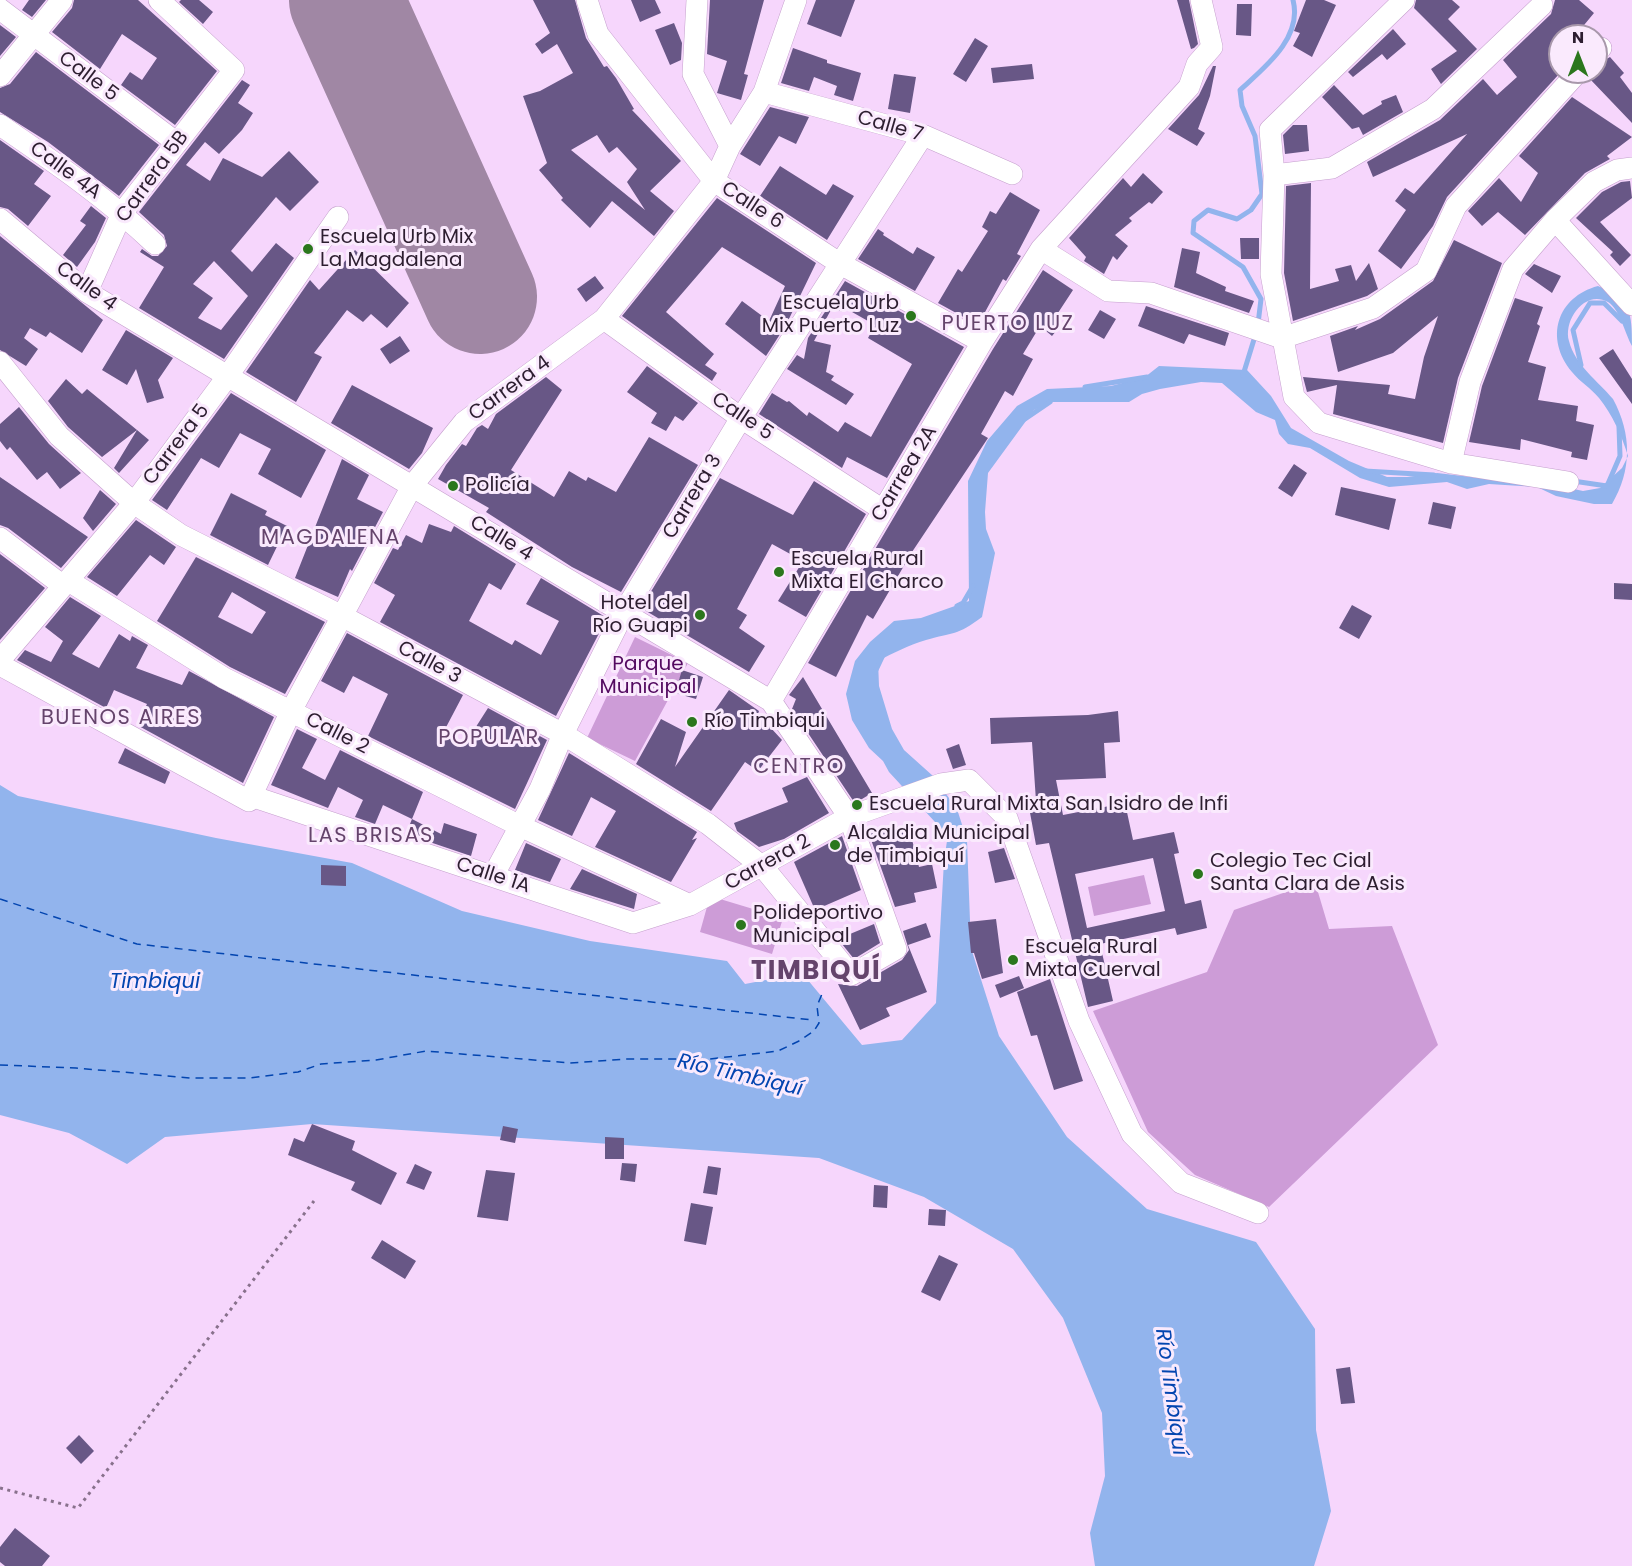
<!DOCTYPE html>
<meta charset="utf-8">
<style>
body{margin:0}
#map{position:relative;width:1632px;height:1566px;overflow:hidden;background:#f6d6fc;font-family:Poppins,sans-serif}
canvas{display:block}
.north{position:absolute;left:1548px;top:24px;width:60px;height:60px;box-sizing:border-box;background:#faeafd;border:2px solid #a898ab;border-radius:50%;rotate:0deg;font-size:16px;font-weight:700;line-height:24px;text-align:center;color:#2d1e30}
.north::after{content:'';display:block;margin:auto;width:21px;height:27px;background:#2b771d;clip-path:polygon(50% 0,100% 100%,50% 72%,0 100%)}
</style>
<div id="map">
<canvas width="1632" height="1566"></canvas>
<div class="north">N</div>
</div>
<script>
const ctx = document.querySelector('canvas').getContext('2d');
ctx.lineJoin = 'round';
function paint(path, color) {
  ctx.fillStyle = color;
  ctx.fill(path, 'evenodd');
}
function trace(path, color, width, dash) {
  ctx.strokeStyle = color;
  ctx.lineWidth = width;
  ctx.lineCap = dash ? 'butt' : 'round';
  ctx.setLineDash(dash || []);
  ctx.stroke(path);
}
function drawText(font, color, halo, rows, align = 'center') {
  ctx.font = font + ' Poppins,sans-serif';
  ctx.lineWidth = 6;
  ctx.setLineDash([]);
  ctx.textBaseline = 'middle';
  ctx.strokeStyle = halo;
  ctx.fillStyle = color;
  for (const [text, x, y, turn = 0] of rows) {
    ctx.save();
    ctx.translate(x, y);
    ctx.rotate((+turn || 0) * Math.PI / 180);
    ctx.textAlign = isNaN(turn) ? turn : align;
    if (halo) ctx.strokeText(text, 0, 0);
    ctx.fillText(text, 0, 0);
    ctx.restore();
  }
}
const green = new Path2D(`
 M635,637L688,663L635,761L587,738Z
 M1144,875L1151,904L1094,916L1088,887Z
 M1315,882L1329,929L1392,926L1438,1045L1269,1207L1195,1175L1148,1132L1093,1011L1207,972L1234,910Z
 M710,896L783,918L772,954L700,932Z`);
const water = new Path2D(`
 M1598,286C1631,300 1632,312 1632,346C1625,334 1620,309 1608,302C1585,289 1563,320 1569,341C1575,365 1598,381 1613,399C1632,434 1632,470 1612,504H1594L1556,496L1537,487L1489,484L1467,489L1447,482L1389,487L1360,478L1310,448L1288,444L1279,434L1275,420L1256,412L1222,383L1201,382L1160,389L1142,394L1129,402H1053L1034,410L988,473L985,512L986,529L995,553L982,617C957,636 953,632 926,640C909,645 893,653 878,661L879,686L892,729L904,750L933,776L957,809L967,840L971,948L999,1036L1067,1137L1147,1209L1256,1242L1315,1329L1316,1430L1331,1511L1314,1566H1095L1090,1533L1105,1476L1102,1413L1063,1318L1013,1249L924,1197L819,1158L312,1124L165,1137L127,1164L69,1133L0,1115V785L18,796L216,838L352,863L462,911L590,941L727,961L745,984L802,973L862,1045L902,1040L936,1003L944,861L947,841L935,822L889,772L883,761L869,748L852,720L846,694L855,661L870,642L894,621L921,618L969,601L968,481L987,441L1017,406L1047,389L1111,386L1145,377L1159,366L1247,370L1271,396L1291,428L1349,461L1387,477H1407L1437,473L1480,478H1523L1583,491L1600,488L1622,468L1628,456C1622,436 1612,414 1599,398C1591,388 1580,382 1572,372C1544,338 1557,297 1598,286Z`);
const stream = new Path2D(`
 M1258,324L1261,299L1243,267L1193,233L1194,221L1208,210L1237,219L1251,210L1262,194L1255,136L1242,106L1240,90C1264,68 1303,38 1293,0
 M1581,365L1573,330L1590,303H1604L1622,321
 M1243,375L1256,333
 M1085,387L1147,377
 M1025,419L1050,402
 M1365,471L1434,475
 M1573,481L1607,486L1620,456L1619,427
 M957,606L963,603L973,586
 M875,672L884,653`);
const ferry = new Path2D(`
 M0,899L137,944L812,1020
 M0,1065L76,1068L190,1078H249L298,1072L321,1064L376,1060L426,1051L570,1063L626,1059H710L778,1051L799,1041L814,1031L819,1023L817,1006L822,994`);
const runway = new Path2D(`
 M346,0L480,297`);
const building = new Path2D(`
 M29,0H46L32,17L22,10Z
 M74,0H138L217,71L175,125L121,85L130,72L142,80L157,58L122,34L100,69L52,32L72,8Z
 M181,0H199L213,12L203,24L179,2Z
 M533,0H575L586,38L604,67L607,66L616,78L634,109L632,110L681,161L650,191L674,211L654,236L612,201L590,228L561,200L563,198L539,170L547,163L523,96L540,91L573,73L557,44L542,54L535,44L550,33ZM597,135L609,153L617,147L637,169L627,182L645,210L571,150Z
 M631,0H655L661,13L640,22Z
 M710,0H764L744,74L748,75L741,100L717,93L727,61L707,54Z
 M816,0H855L841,37L807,24Z
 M1177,0H1189L1198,44L1194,48L1191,49Z
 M1306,0H1324L1336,5L1312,57L1293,46L1300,33L1294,31Z
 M1416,0H1452L1460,7L1448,19L1477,49L1441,84L1431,69L1457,51L1414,8Z
 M1555,0H1579L1594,13L1575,36H1560V73L1447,197L1433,226L1401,269L1378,251L1406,210L1395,201L1405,188L1414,194L1467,134L1373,177L1367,162L1440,120L1483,79L1497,95L1517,77L1503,60L1551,14Z
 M1237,4H1252L1251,36L1236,35Z
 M674,23L682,43L681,60L670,65L655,30Z
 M0,25L16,37L0,56Z
 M1393,29L1406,44L1387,60L1382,54L1353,77L1348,72Z
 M975,38L988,46L966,82L953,74Z
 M793,48L827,60V63L861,73L853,101L834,95L837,86L814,77L809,91L781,83Z
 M36,52L159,145L119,196L48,142L0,112V88L10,84Z
 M1610,57L1624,73L1620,77L1632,93V123L1589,78L1590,72H1596V65Z
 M1032,64L1034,79L993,83L991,68Z
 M1213,66H1216L1210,96L1198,129L1205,133L1197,146L1168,129L1199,95Z
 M894,74L916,77L910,113L888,109Z
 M242,80L250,85L238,103L253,113L242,130L219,154L205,142L186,165L210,181L223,158L262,177L289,151L319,182L290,211L276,197L231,251L252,272L276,243L294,258L224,359L139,308L164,267L140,252L142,249L152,256H158L167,246L164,235L139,212ZM214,261L248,296L221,330L198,318L213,298L193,284Z
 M1334,85L1363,115L1382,104L1381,101L1396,95L1403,112L1363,135L1359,127L1352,129L1322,97Z
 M1572,97L1632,137L1607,156L1610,159L1585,173L1525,235L1498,212L1482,226L1468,211L1499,178L1521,202L1538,173L1519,156Z
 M770,107L809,117L796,144L779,136L760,166L740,154Z
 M1293,125H1307L1309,151L1285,154L1283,135Z
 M0,140L44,171L34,184L51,196L28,226L8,209L0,207Z
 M780,166L826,195L833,184L854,196L827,240L760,196Z
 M1143,173L1163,192L1152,204L1149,202L1129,218L1132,221L1115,235L1128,246L1117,260L1113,256L1104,274L1084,261L1086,257L1069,238L1123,178L1131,187Z
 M1630,181L1632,198L1600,222L1631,255L1620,266L1610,255L1613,252L1576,218L1602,192L1621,182Z
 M1311,183L1310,289L1339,281L1335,269L1351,265L1356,281L1369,263L1378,289L1367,296L1293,321L1284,273L1286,186Z
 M1010,192L1040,210L1017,254L1021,256L1006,281L1003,279L978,325L938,303L958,269L962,272L988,231L982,227L990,211L996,214Z
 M717,198L816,263L786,325L766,356L725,324L742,301L769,321L785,286L722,247L666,312L714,354L705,365L717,373L712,381L622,316Z
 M91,206L106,218L95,242L77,267L63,255L86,225L80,221Z
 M878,229L884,233L883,235L913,254L917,247L935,257L915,291L858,259Z
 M0,236L103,320L82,353L50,332L46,337L30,328L24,338L38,349L26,366L0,350Z
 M1240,238H1259V259H1241Z
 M1454,240L1502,263L1458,378L1443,443L1333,414L1337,385L1307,392L1303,377L1390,385L1388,394L1415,399L1424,357L1438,316L1393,353L1338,372L1330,336L1358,326L1355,330L1380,319L1433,281Z
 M1182,248L1200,252L1196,273L1226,287L1225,291L1254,301L1249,313L1174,287Z
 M355,250L409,303L387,328L371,314L363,322L347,310L314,353L322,357L296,402L246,372L310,280L319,290Z
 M1534,264L1561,276L1552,293L1525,274Z
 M1043,270L1073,290L1054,319L1061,325L1052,336L1040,326L1023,354L1033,359L1013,396L1005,391L981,434L988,438L912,552L873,619L867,615L836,677L808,663L993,349Z
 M595,276L604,288L586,302L577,289Z
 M845,281L964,347L887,478L847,457L842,468L759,414L772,393L787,402L789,401L807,416L809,412L838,432L845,422L871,437L912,364L868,338L875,325L845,308L843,312L832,308L814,341L831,345L826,372L834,376L831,380L854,394L846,405L787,369L797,355L804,359L808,338Z
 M1515,298L1543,307L1537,324L1540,326L1528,362L1546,367L1538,400L1578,406L1576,421L1594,425L1587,460L1571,457L1572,452L1521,439L1520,450L1469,442L1482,386Z
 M1146,306L1229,333L1225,346L1189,334L1184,344L1138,326Z
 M1100,310L1116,319L1104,339L1088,330Z
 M126,330L173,358L158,380L164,398L147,403L136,369L127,385L102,370Z
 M400,336L410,351L390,364L380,349Z
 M1613,349L1632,379V404L1599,358Z
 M647,366L698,403L683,421L675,416L666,431L651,423L657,413L627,392Z
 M546,377L562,390L511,470L554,497L569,471L586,481L588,477L616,492L649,437L698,465L621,592L572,567L486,512L489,508L438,479L446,465L462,444L466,446L477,428L482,425L488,429L496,414Z
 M66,379L82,394L87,389L137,430L102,457L68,427L48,401Z
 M352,385L433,428L422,453L409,469L331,423Z
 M231,393L326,450L301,498L258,474L271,449L240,433L219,468L201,458L167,510L152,500Z
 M19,407L49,444L81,473L60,489L47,472L37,480L10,447L7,450L0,441V424Z
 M137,430L149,440L119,473L114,468Z
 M342,459L369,475L357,499L383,512L352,571L350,569L338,597L295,578Z
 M1294,464L1307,473L1292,497L1278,488Z
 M0,477L88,537L61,568L8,528L0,525Z
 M720,478L793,515L814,481L866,514L806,617L778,601L803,561L772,544L737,609L747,615L739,628L765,646L749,672L641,608Z
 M1341,487L1396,499L1389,530L1335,515Z
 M100,490L116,504L93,531L83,518Z
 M231,493L267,511L265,515L287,526L268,565L210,535Z
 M1433,502L1456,507L1451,529L1428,524Z
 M136,520L176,547L164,565L150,555L117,596L87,577Z
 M429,524L451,532L454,526L516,564L501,590L489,583L469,621L512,645L515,640L541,655L559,621L526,604L541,578L607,618L556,716L380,622L395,595L374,583L393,548L398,550L406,535L422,543Z
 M0,554L45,588L0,640Z
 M196,557L325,622L285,694L230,667L157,621ZM232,592L266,612L252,634L218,617Z
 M1614,583L1632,584V600L1614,599Z
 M70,597L101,616L72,654L99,668L119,634L130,641L132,636L148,645L136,668L182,685L189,671L274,717L243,783L137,725L147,704L114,690L106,708L17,660L25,650L51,662L63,641L45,627Z
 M1352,605L1372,616L1359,639L1339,628Z
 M347,633L463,695L443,733L465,744L488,708L547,740L515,809L368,736L388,694L353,676L344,693L321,681Z
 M682,670L703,677L696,699L675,693Z
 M803,677L872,793L862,799L854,802L792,709L796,699L789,695Z
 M729,690L759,711L758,714L782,740L758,771L745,762L711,811L636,764L661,719L686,732L675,767Z
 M1118,711L1120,742L1104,743L1106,778L1056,780L1063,815L1125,803L1133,840L1174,832L1179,853L1174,854L1185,904L1201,900L1207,928L1177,935L1175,928L1100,944L1113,1001L1088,1007L1049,843L1036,845L1028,802L1036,801L1032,742L991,744L990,718L1088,715ZM1153,858L1165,911L1087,928L1075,874Z
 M297,729L317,739L302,768L325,780L340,750L423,792L412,819L383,805L375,824L355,817L363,800L338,787L328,808L271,785Z
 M959,744L966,765L953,769L946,749Z
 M125,748L170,772L165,784L118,763Z
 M569,753L697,832L692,840L697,838L671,882L595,847L616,811L591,797L572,836L538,820Z
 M807,777L829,813L784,839L759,847L737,831L734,823L788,802L782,788Z
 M412,819L441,834L444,823L477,834L471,856L406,834Z
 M908,824L919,867L932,864L937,888L914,893L916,902L895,907L869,834Z
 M842,836L861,890L815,910L794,862Z
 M526,843L561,859L550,882L515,870Z
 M1004,848L1015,879L995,883L988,852Z
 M321,865L346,866V886L321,885Z
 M582,869L637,894L634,909L570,889Z
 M996,919L1003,973L982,979L974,953H971L968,922Z
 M926,923L931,937L908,945L927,992L886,1008L890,1016L860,1030L838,984L857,986L902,960L909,950L903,931Z
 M874,924L880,943L854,959L838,939Z
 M1019,976L1024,988L1000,998L995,985Z
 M1050,979L1083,1081L1054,1090L1037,1035L1031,1036L1017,992Z
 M312,1124L355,1141L352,1150L397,1173L381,1205L351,1190L355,1182L288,1155L294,1138L304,1142Z
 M503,1126L518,1129L515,1143L500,1140Z
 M605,1137L624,1138V1159H605Z
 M622,1163L637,1164L635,1182L620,1180Z
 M415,1164L432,1172L424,1190L406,1183Z
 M708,1166L721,1168L717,1195L703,1193Z
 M486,1170L515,1173L508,1221L477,1217Z
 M874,1185L888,1186L887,1208L873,1207Z
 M691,1203L713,1207L706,1245L684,1241Z
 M929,1209L946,1210L945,1226L928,1225Z
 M382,1240L416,1261L405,1279L371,1258Z
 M939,1255L958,1264L940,1301L921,1292Z
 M1350,1367L1355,1403L1341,1404L1336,1369Z
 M79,1435L94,1451L81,1464L66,1448Z
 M15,1528L50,1556L42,1566H5L0,1562V1547Z`);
const path = new Path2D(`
 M0,1488L78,1508L314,1201`);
const minor = new Path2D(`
 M587,0L598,34L714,181L839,263L982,342
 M697,0L693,74L730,146
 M1404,0L1270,130L1274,175L1271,274L1294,397L1319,423L1451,463L1568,482
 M0,9L177,143
 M1596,53L1601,48
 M0,76L62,0
 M764,92L923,135L1012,174
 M0,125C54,162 108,199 155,244
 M1274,175L1332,168L1433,109L1542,5
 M0,219L87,292L771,701L849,817L896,949L851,975L763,867L708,824L563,734L342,616L181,535L134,503L59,436L0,362
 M1555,220L1632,305
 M1041,249L1108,291L1151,293L1282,338L1373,308L1426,271L1456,206L1578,72
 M87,292L122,213L234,70L159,0
 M604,319L741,418L883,510
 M1451,463L1470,382L1513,269L1555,220L1594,182L1617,170L1632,168
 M0,538L62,585L72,583L224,678L520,826L690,905
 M0,660L134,503L227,377L338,217
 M0,665L249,801L291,711L412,486L464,422L604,319L714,181L730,146L764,92L796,0
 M771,701L982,342L1041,249L1189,87L1197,64L1212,47L1201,0
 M251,796L633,923L690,905L849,817L941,784L969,780L1007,818L1079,1021L1132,1134L1181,1183L1258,1213
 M493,876L540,789L563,734L624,612L741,418L923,135`);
const markers = [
 [308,249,6,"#2b771d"],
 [911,316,6,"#2b771d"],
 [453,486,6,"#2b771d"],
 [779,572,6,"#2b771d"],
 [700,615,6,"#2b771d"],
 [692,722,6,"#2b771d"],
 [857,805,6,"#2b771d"],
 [835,845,6,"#2b771d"],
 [1198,874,6,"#2b771d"],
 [741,925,6,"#2b771d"],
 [1013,960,6,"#2b771d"]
];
const streetNames = [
 ["Calle 5",88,77,37],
 ["Calle 7",890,127,16],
 ["Calle 4A",65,171,36],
 ["Carrera 5B",153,177,-54],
 ["Calle 6",752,206,33],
 ["Calle 4",86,287,36],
 ["Carrera 4",510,389,-36],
 ["Calle 5",742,417,34],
 ["Carrera 5",177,445,-53],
 ["Carrrea 2A",905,474,-59],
 ["Carrera 3",693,497,-59],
 ["Calle 4",501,539,31],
 ["Calle 3",429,663,28],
 ["Calle 2",337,734,27],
 ["Carrera 2",768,863,-29],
 ["Calle 1A",493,876,18]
];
const poiNames = [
 ["Escuela Urb Mix",320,238],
 ["La Magdalena",320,261],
 ["Escuela Urb",899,304,"right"],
 ["Mix Puerto Luz",899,327,"right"],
 ["Policía",465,486],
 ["Escuela Rural",791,560],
 ["Mixta El Charco",791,583],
 ["Hotel del",688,604,"right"],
 ["Río Guapi",688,627,"right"],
 ["Río Timbiqui",704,722],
 ["Escuela Rural Mixta San Isidro de Infi",869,805],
 ["Alcaldia Municipal",847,834],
 ["de Timbiquí",847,857],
 ["Colegio Tec Cial",1210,862],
 ["Santa Clara de Asis",1210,885],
 ["Polideportivo",753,914],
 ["Municipal",753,937],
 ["Escuela Rural",1025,948],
 ["Mixta Cuerval",1025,971]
];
const parkNames = [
 ["Parque",648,665],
 ["Municipal",648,688]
];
const neighbourhoodNames = [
 ["PUERTO LUZ",1008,325],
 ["MAGDALENA",331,539],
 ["BUENOS AIRES",121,719],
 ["POPULAR",489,739],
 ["CENTRO",799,768],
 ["LAS BRISAS",371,837]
];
const waterNames = [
 ["Timbiqui",155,983],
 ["Río Timbiquí",740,1076,13],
 ["Río Timbiquí",1170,1392,82]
];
const districtNames = [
 ["TIMBIQUÍ",816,972]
];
paint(green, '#cd9cd7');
paint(water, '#92b4ed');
trace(stream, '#92b4ed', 5);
trace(ferry, '#0345b0', 1.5, [8, 6]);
trace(runway, '#a087a4', 114);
paint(building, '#685786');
trace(minor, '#c5a0cd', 22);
trace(path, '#88718c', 3, [3, 4.5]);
trace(minor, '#fff', 21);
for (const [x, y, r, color] of markers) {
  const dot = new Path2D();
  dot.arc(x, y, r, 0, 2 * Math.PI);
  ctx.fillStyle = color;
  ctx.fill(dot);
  trace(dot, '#faeafd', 2);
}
drawText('20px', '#2d1e30', '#faeafd', streetNames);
drawText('20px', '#2d1e30', '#faeafd', poiNames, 'left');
drawText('20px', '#530a60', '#faeafd', parkNames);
ctx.letterSpacing = '1.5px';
drawText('21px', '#65446c', '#faeafd', neighbourhoodNames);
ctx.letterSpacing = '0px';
drawText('italic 21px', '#0345b0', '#faeafd', waterNames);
ctx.letterSpacing = '1.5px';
drawText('bold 26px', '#65446c', '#faeafd', districtNames);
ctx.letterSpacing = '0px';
</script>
